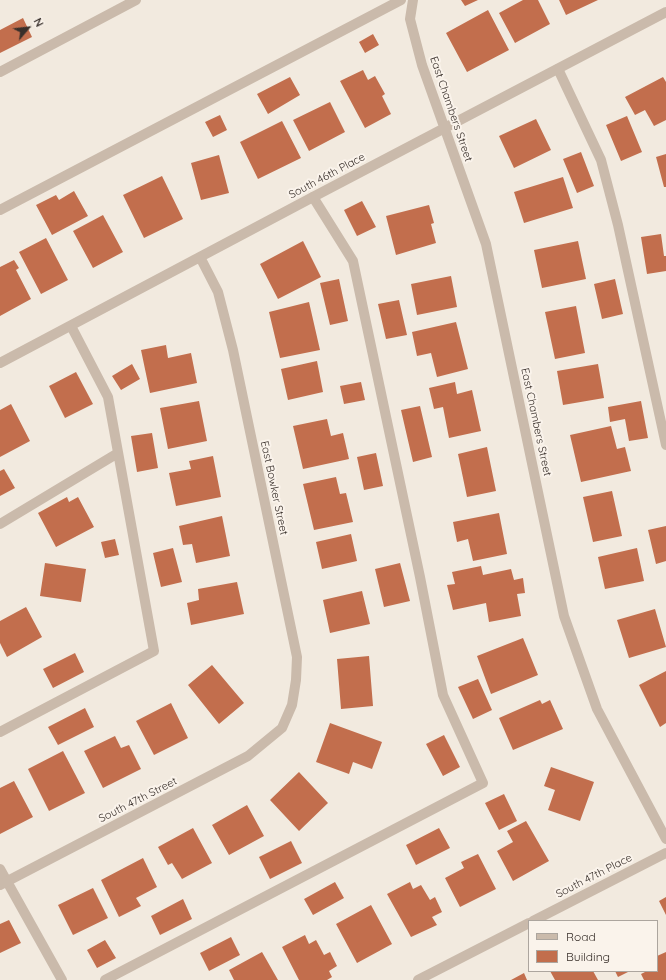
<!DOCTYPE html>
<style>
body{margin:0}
#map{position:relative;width:666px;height:980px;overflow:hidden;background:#f2eadf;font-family:Quicksand,sans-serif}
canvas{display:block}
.legend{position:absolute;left:528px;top:920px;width:130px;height:52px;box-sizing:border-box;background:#faf3eb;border:1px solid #aca59e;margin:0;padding:5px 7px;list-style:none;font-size:12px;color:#382f2a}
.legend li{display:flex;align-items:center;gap:8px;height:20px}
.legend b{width:20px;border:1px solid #aca59e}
.north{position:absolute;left:8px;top:8px;width:40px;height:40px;-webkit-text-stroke:3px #faf3eb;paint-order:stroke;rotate:62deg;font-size:11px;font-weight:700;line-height:16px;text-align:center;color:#382f2a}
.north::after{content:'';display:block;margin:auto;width:14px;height:18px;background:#382f2a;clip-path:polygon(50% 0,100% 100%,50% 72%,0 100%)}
</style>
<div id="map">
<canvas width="666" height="980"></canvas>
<ul class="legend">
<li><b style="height:5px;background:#cabaab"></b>Road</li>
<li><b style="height:11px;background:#c26e4d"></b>Building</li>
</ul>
<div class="north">N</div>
</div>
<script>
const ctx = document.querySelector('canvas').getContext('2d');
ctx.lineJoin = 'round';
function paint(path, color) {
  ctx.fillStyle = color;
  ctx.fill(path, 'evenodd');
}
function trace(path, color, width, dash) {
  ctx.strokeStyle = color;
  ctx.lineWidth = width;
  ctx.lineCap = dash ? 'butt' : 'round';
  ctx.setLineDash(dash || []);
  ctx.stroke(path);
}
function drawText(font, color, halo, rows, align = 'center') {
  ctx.font = font + ' Quicksand,sans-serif';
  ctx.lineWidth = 4;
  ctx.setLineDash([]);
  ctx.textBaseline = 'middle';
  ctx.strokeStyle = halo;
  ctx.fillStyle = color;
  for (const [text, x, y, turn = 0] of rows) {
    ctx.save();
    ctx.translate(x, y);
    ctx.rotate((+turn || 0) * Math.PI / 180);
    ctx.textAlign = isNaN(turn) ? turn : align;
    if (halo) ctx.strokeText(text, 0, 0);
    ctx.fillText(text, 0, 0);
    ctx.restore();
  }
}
const building = new Path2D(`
 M461,0H478L465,6Z
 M523,0H538L550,24L515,43L499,13Z
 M559,0H598L566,15Z
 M488,10L509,50L467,72L446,33Z
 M23,18L32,37L0,53V30Z
 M373,34L379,45L365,53L359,42Z
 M363,70L368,80L375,76L385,94L382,96L391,114L365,128L340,81Z
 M290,77L300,95L268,114L257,94Z
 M663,77L666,82V120L654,126L645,110L635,115L625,97Z
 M330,102L345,132L309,151L293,120Z
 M220,115L227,130L213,137L205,122Z
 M627,116L642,152L621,161L606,125Z
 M536,119L551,150L514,168L499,136Z
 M282,121L301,158L258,179L240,142Z
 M581,152L594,186L577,193L563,159Z
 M666,154V187H664L656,157Z
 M219,155L229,193L201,200L191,163Z
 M162,176L183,219L144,238L123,195Z
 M563,177L573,208L524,223L514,192Z
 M74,191L88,216L52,235L36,205L56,195L59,200Z
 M362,201L376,227L357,236L344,210Z
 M429,205L434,223L431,224L436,243L396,255L386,216Z
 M103,215L123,252L93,268L73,231Z
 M661,234L664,256H666V271L647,274L641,237Z
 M46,238L68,280L41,294L19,252Z
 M303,241L321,277L278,299L260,264Z
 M578,241L586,279L542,288L534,250Z
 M14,260L19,268L16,270L31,299L0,316V267Z
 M451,276L457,307L417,315L411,284Z
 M339,279L348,321L330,325L320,283Z
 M615,279L623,314L602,319L594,284Z
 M399,300L407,335L386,339L378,304Z
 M309,302L320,350L280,358L269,312Z
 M576,306L585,353L555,359L545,312Z
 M456,322L468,369L437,377L431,353L417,356L412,332Z
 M166,345L168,358L191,353L197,383L150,393L141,350Z
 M317,361L323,392L288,400L281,369Z
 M132,364L140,379L121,390L112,376Z
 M598,364L604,398L563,405L557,371Z
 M76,372L93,404L65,418L49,386Z
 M361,382L365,400L344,404L340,386Z
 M455,382L457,394L472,390L481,431L449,438L443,407L434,409L429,388Z
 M199,401L207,441L168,449L160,408Z
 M641,401L648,438L629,441L625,419L610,422L608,407Z
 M11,404L30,441L0,457V410Z
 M420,406L432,457L413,462L401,410Z
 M327,419L331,436L343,433L349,459L303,469L293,426Z
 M611,426L617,449L625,447L631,471L581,482L570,435Z
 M152,433L158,468L137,472L131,436Z
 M487,447L496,491L467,497L458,454Z
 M376,453L383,486L364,490L357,457Z
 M213,456L221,497L176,506L169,473L191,469L189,461Z
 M4,469L15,488L0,496V471Z
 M336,477L340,494L346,493L353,522L314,530L303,484Z
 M612,491L622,536L593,542L583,497Z
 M67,497L69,502L78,497L94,527L56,547L38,513Z
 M499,513L507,554L473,561L468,539L457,542L453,522Z
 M222,516L230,556L196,563L192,544L183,545L179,526Z
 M666,526V561L656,564L648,530Z
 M351,534L357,561L322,569L316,542Z
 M115,539L119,555L105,558L101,542Z
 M173,548L182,582L161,587L153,553Z
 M637,548L644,581L605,589L598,557Z
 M45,563L86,569L81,602L40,596Z
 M400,563L410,601L384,607L375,569Z
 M481,566L483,575L511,569L514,580L523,578L525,593L517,594L521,616L489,622L486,603L453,610L447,585L455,584L452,572Z
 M237,582L244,614L191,625L187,603L199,600L198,589Z
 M362,591L370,624L330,633L323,600Z
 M26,607L42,637L7,657L0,643V621Z
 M655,609L666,647L629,658L617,620Z
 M523,638L538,675L491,694L477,656Z
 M75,653L84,672L53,688L43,669Z
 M369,656L373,706L341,709L337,659Z
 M212,665L244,703L219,724L188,685Z
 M666,671V723L660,727L639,685Z
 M478,679L492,710L473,719L458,687Z
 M540,700L542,704L550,700L563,729L513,750L499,718Z
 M171,703L188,738L154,755L136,721Z
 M85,708L94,727L58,745L48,727Z
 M330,723L382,742L372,769L353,762L349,774L316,762Z
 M444,735L460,767L443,776L426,744Z
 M115,736L121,748L129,745L141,769L103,788L84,751Z
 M63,751L85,793L49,811L28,769Z
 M551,767L594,782L580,821L548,810L555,790L544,786Z
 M299,772L328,803L299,831L270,800Z
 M14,781L33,817L0,834V788Z
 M504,794L517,821L499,830L485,803Z
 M247,805L264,836L229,855L212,825Z
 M526,821L549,861L513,881L497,851L513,842L507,831Z
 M193,828L212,863L182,879L172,863L168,865L158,847Z
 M439,828L450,848L416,865L406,845Z
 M291,841L302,863L270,879L259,857Z
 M478,854L496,889L460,907L445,878L464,868L461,862Z
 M143,858L157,887L136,898L141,906L119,917L101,880Z
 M335,882L344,898L313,915L304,899Z
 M410,882L413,889L421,885L430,900L435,897L442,912L432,917L437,925L411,937L387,894Z
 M93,888L108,918L73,935L58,905Z
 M666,897V915L659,901Z
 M183,899L192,919L160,935L151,916Z
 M371,905L392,944L357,963L336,924Z
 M9,920L21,943L0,953V924Z
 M305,935L309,944L316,940L324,955L330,952L337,966L329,971L332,977L327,980H299L282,947Z
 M231,937L240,955L209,971L200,953Z
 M105,940L116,958L97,968L87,950Z
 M262,952L278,980H234L229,970Z
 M666,952V980H644L641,974L647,971H657V956Z
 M550,971H593L598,980H555Z
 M615,971H630L618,977Z
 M524,973L527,980H511Z`);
const service = new Path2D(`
 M558,69L601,160L618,225L666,445
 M0,72L136,0
 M0,210L401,0
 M0,524L118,453
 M0,732L154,651L108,397L71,326
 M0,869L62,980
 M105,980L483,783L443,695L420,577L353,261L313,197`);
const minor = new Path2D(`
 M413,0L410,19L422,65L486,244L564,616L597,709L666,839
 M0,363L313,197L666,12
 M0,885L248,756L282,728L292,705L296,680L297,657L233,350L218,292L200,257
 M533,921L666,853
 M418,980L529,923`);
const streetNames = [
 ["East Chambers Street",451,109,71],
 ["South 46th Place",327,176,-28],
 ["East Chambers Street",536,422,78],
 ["East Bowker Street",274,488,78],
 ["South 47th Street",138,800,-27],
 ["South 47th Place",594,876,-27]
];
paint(building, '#c26e4d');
trace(service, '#cabaab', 10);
trace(minor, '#cabaab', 10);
drawText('11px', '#382f2a', '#faf3eb', streetNames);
</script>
